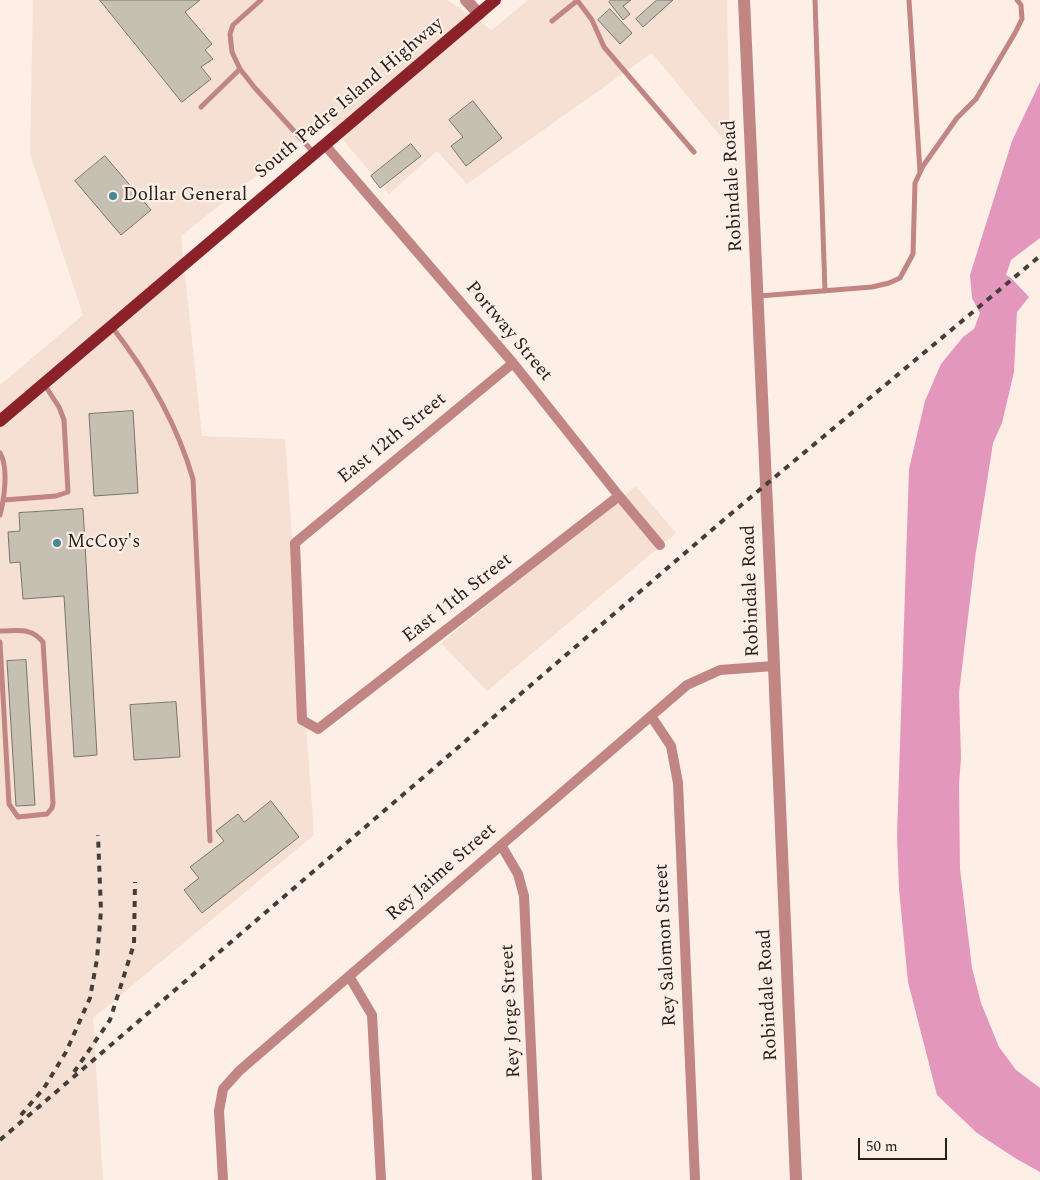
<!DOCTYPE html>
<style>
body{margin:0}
#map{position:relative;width:1040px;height:1180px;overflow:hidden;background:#fdefe6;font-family:Spectral,serif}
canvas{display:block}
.scale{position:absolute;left:858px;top:1138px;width:89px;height:22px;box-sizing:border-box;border:2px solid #25201d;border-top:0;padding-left:6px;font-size:15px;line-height:18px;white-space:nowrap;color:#25201d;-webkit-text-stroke:4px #fdefe6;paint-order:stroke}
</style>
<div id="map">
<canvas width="1040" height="1180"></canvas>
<div class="scale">50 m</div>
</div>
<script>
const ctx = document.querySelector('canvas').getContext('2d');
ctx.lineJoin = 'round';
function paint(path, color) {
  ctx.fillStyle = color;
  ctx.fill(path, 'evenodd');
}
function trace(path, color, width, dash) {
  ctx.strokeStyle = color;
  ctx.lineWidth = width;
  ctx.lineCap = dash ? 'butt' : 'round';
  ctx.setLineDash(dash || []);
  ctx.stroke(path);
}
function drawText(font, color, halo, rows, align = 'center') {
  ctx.font = font + ' Spectral,serif';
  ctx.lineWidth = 4.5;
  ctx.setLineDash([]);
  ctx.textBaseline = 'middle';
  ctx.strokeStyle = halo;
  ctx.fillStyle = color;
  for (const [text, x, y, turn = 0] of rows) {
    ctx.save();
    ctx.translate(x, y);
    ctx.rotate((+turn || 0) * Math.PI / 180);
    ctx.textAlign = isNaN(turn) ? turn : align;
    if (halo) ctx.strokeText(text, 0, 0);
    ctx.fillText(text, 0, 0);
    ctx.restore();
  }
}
const built = new Path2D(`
 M33,0H447L492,30L528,0H727L730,148L652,53L467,184L437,151L389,194L326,120L181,236L202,436L285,439L314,835L93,1018L103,1180H0V385L83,315L30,154Z
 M636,486L676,533L487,691L441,643Z`);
const water = new Path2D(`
 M1040,82V238L1011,260L1006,275L1011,278L1029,297L1017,312L1014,372L1002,423L993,443L975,558L959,693L961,758L959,784L960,869L972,968L981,1003L999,1047L1016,1070L1040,1088V1172L1015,1158L977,1133L937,1095L908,982L899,889L897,836L909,469L925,401L934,380L941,364L963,337L974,329L980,313L972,298L970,275L1012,141Z`);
const building = new Path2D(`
 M100,0H200L185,12L212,44L205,50L213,59L201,67L211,79L182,102Z
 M611,0H631L623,6L630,14L623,20L609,2Z
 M657,0H673L643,27L636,19Z
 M610,9L632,33L620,44L598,20Z
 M473,101L502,138L466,166L451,146L463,137L449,120Z
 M411,144L421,156L380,188L371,176Z
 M105,156L151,210L121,235L75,181Z
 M133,411L138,493L94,496L89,414Z
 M83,509L97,755L74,757L64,596L23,599L20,562L10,563L8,532L20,531L19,513Z
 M26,660L35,805L16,806L7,661Z
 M176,702L180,757L134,760L130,705Z
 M271,801L299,837L202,913L184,890L199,878L190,867L224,841L216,831L238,814L244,822Z`);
const service = new Path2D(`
 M261,0L233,25L230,34L232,52L240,69L255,88L314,153
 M577,0L592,20L604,47L694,152
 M815,0L825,291
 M909,0L920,172
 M552,21L578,0
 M201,107L240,69
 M759,296L872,287L889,283L900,278L913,254L915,183L923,166L957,118L976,99L1015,33L1022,19L1021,5L1017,0
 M112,327C147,372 177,424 193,479L210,841
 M0,453C9,467 4,500 0,515
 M4,500L56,496L68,492L64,420L59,407L44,384
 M0,631C18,631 31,627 43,642L53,803L52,808L47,814L18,817L9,804L0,642`);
const minor = new Path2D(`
 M325,145L513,363L619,496L660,545
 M513,363L295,543L302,720L318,729L619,496
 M651,716L671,746L678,783L695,1180
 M501,845L518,874L524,896L537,1180
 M349,976L372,1015L381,1180
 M223,1180L219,1111L223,1089L239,1071L687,685L720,670L774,666`);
const tertiary = new Path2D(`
 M466,0L479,14
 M744,0C763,393 779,787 796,1180`);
const primary = new Path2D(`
 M0,421L495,0`);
const rail = new Path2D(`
 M74,1072L110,1020L134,944L135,882
 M21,1115L44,1088L66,1052L90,998L97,959L101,911L98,835
 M0,1140L727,517L1040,256`);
const markers = [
 [113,196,5,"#458898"],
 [57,543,5,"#458898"]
];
const streetNames = [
 ["South Padre Island Highway",350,99,-40],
 ["Robindale Road",734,186,-93],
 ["Portway Street",508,332,50],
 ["East 12th Street",393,439,-39],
 ["Robindale Road",752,591,-92],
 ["East 11th Street",458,599,-38],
 ["Rey Jaime Street",442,873,-41],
 ["Rey Salomon Street",667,945,-93],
 ["Robindale Road",769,995,-93],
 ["Rey Jorge Street",512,1011,-93]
];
const poiNames = [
 ["Dollar General",123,196],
 ["McCoy's",67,543]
];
paint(built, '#f5e0d3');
paint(water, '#e497bd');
paint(building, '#c6c0b3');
trace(building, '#7b766a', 1);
trace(service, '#c18583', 5);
trace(minor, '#c18583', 10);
trace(tertiary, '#c18583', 12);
trace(primary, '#8b222a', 12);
trace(rail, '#443e3a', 4, [6, 6]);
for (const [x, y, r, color] of markers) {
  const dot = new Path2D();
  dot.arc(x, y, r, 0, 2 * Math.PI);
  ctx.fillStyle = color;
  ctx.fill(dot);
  trace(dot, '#fdefe6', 2);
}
drawText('19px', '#25201d', '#fdefe6', streetNames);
drawText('19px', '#25201d', '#fdefe6', poiNames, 'left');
</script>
